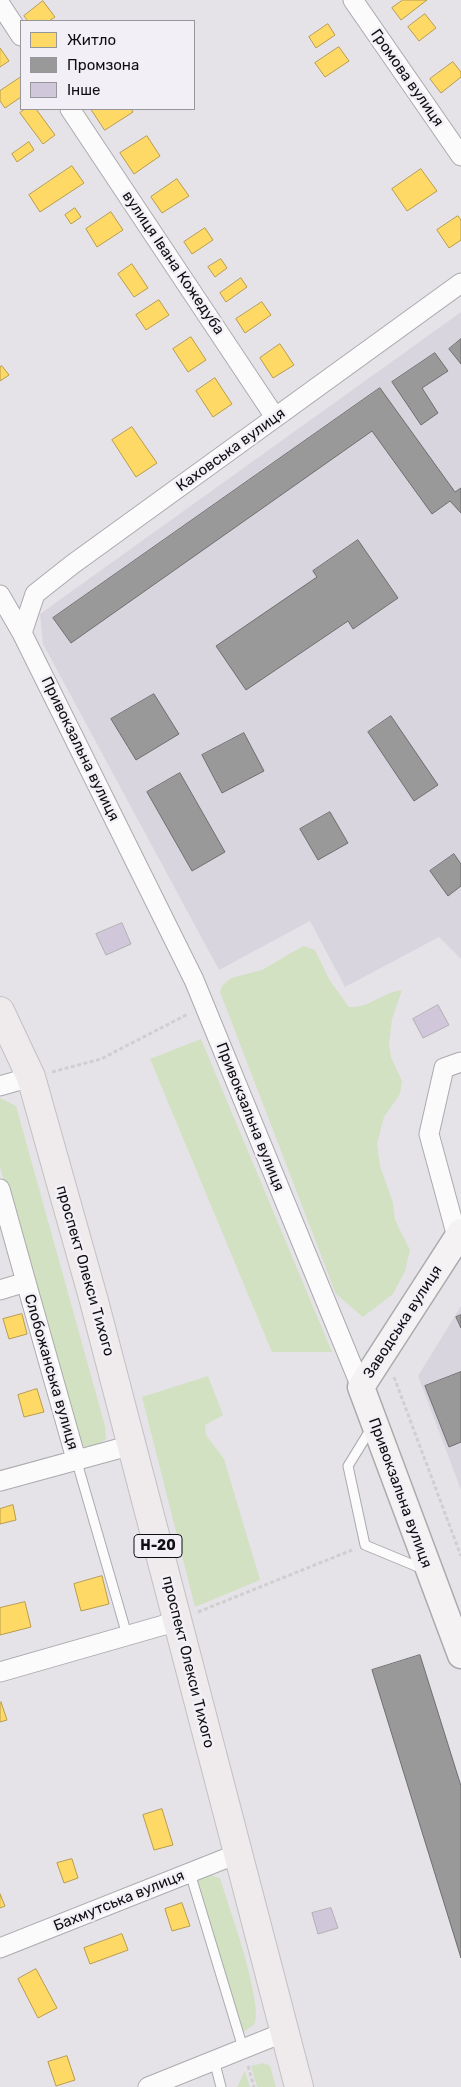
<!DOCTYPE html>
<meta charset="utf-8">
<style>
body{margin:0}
#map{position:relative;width:461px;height:2087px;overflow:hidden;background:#e5e3e8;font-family:Rubik,sans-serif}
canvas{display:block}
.legend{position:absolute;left:20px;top:20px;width:175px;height:90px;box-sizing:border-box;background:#f2f0f6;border:1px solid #97969a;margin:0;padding:6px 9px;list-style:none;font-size:15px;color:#0f0e11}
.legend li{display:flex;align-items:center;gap:10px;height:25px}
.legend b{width:25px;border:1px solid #97969a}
</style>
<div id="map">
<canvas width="461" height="2087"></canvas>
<ul class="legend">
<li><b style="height:14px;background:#ffd966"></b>Житло</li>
<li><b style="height:14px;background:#999"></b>Промзона</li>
<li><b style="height:14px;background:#d0c8da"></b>Інше</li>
</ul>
</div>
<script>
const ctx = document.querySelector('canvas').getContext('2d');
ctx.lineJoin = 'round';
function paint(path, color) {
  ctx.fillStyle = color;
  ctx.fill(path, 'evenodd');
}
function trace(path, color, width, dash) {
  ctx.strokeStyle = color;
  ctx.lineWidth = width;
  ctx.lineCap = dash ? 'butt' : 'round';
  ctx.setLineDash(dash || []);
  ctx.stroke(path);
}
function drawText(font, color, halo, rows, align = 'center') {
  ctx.font = font + ' Rubik,sans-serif';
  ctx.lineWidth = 5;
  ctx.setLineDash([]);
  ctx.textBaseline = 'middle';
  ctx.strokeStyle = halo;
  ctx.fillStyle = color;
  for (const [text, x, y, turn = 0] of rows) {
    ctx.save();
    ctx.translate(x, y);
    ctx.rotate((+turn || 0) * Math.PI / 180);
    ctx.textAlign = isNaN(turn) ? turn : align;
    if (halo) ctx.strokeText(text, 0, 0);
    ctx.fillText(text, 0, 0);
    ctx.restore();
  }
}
const built = new Path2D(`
 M461,312V959L439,937L345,987L310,921L219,970L43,644L40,614Z
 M461,1306V1490L418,1376Z`);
const green = new Path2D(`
 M303,946L315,950L330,981L349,1007C371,1008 380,993 402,990L392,1019L389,1045L391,1057L402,1081L400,1094L384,1117L377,1144L380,1166L393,1203L395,1220L410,1250L405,1271L393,1294L363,1317L336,1294L220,992L222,986L231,978L262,970Z
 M201,1039L332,1352H272L150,1059Z
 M0,1098L16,1106L105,1426L106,1439L94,1447L82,1446L74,1432L0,1167Z
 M208,1376L223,1415L205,1425L206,1435L224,1459L260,1580L195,1607L142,1397Z
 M211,1875L220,1878C229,1908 262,1997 255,2024L242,2033L196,1881Z
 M264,2063L270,2066L276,2087H257L251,2066Z
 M245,2071L250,2087H237Z`);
const homes = new Path2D(`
 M403,0H427L401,20L392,8Z
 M43,1L55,17L49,21H28L24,16Z
 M425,14L436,28L419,41L408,27Z
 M328,24L335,35L316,48L309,37Z
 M339,47L349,61L325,77L315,63Z
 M0,48L9,61L0,67Z
 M453,62L461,72V77L441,93L430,79Z
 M21,77V97L5,108L0,101V91Z
 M25,109H36L55,135L43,144L20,113Z
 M91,109H131L133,112L105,130Z
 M147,136L160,156L134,174L120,153Z
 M29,142L34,150L17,162L12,154Z
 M72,166L84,183L40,212L29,195Z
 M421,169L437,191L407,211L392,189Z
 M177,179L189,196L162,213L151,197Z
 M75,208L81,217L71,224L65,215Z
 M111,212L123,230L97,247L86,229Z
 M458,216L461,220V240L449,248L437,230Z
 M205,228L213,240L192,254L184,242Z
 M221,259L227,268L215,277L208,267Z
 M132,264L148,288L134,297L118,274Z
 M241,278L247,287L226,302L220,293Z
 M159,300L169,315L146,330L136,315Z
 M262,302L271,315L245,333L236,319Z
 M191,337L206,360L188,372L173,349Z
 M280,344L294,365L273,378L260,358Z
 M2,366L9,375L0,381V367Z
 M215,378L232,404L213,417L196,391Z
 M132,427L157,463L136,477L112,440Z
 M22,1314L27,1334L9,1339L3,1319Z
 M37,1389L44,1412L24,1417L18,1395Z
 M13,1505L16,1520L0,1524V1509Z
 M102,1576L109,1604L81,1611L74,1584Z
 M25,1602L31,1627L0,1635V1608Z
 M1,1702L7,1720L0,1722V1703Z
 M162,1809L173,1845L154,1850L143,1815Z
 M72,1859L78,1878L64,1883L57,1863Z
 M0,1894L5,1906L0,1908Z
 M182,1903L190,1926L172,1931L165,1909Z
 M122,1934L128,1950L90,1964L84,1948Z
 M36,1969L57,2008L38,2018L18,1979Z
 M67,2056L75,2080L56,2086L48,2062Z`);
const industry = new Path2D(`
 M461,339V364L449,349Z
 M435,353L448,371L422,388L438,413L421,425L392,382Z
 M380,388L455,492L461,488V513L450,501L432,514L372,431L71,643L53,618Z
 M358,540L398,598L353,629L348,621L246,690L216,646L317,577L313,571Z
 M154,694L179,734L136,760L111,719Z
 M391,716L438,785L414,801L368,732Z
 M244,733L264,771L222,793L202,755Z
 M180,773L225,852L192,871L147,792Z
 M330,812L348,843L318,860L300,829Z
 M454,854L461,864V886L448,896L430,871Z
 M461,1315V1328L456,1317Z
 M461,1372V1442L449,1447L425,1386Z
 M420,1655L461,1786V1958L372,1670Z`);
const building = new Path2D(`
 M122,923L131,944L106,955L96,934Z
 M438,1005L449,1025L423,1038L413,1019Z
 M331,1908L338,1928L318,1934L312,1913Z`);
const path = new Path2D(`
 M52,1072L101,1059L188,1014
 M394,1377L461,1556
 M198,1612L352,1550
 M248,2066L254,2087`);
const lane = new Path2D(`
 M372,1427L348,1466L365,1545L423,1569
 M76,1459L127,1635
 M190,1873L243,2048
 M214,2060L221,2087`);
const street = new Path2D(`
 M353,0L461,156
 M0,4L21,36
 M70,109L275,417
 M0,595L22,633L194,980L361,1387
 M22,633L35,594L73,564L461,283
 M0,1086L31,1077
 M0,1189L26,1282
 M457,1237L429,1134L444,1068L461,1062
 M0,1290L26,1282L76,1459
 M0,1481L132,1445
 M0,1672L178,1621
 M0,1948L237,1854
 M148,2087L285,2032`);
const secondary = new Path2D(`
 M461,1232L361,1387L461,1655`);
const primary = new Path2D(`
 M0,1011L31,1077L94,1301L299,2087`);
const shields = [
 [158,1546,48]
];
const shieldNames = [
 ["Н-20",158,1546]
];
const streetNames = [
 ["Громова вулиця",407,78,55],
 ["вулиця Івана Кожедуба",173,263,56],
 ["Каховська вулиця",231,450,-36],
 ["Привокзальна вулиця",80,749,64],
 ["Привокзальна вулиця",250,1117,68],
 ["проспект Олекси Тихого",85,1271,74],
 ["Заводська вулиця",403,1322,-57],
 ["Слобожанська вулиця",51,1372,74],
 ["Привокзальна вулиця",400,1493,70],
 ["проспект Олекси Тихого",188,1662,76],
 ["Бахмутська вулиця",119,1901,-22]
];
paint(built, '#d9d5de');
paint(green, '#d1e1c1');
paint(homes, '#ffd966');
trace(homes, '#b79c4c', 1);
paint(industry, '#999');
trace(industry, '#706f70', 1);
paint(building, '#d0c8da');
trace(building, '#b1afb3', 1);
trace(lane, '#abaaad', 11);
trace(street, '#abaaad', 21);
trace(secondary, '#abaaad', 29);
trace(primary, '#c1c0c3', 30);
trace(path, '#cfcfcf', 3, [4, 2.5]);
trace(lane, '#fbfbfc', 9);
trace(street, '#fbfbfc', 19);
trace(secondary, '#f5f2f3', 26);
trace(primary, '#efeaeb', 28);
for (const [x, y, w] of shields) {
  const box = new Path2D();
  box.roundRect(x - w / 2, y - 11.5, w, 23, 4);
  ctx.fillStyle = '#f2f0f6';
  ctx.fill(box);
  trace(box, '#0f0e11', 1);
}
drawText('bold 14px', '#0f0e11', null, shieldNames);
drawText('15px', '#0f0e11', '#f2f0f6', streetNames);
</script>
